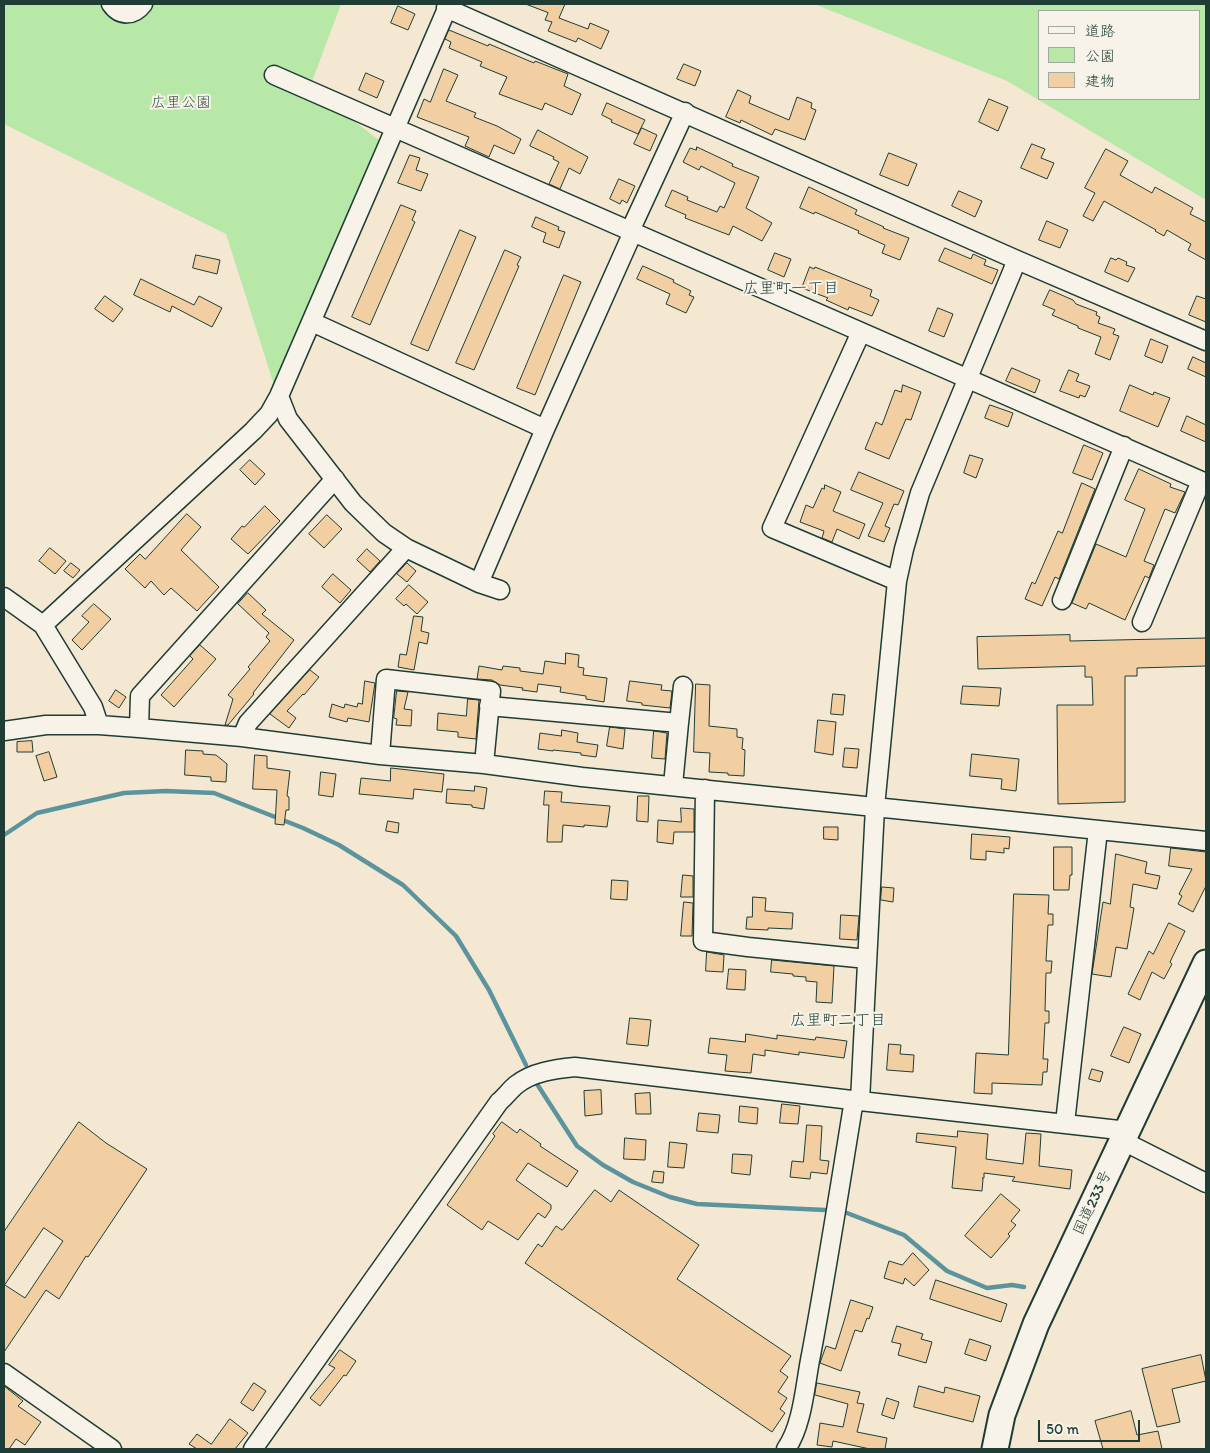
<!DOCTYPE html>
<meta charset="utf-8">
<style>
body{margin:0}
#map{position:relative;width:1210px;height:1453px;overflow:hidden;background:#f5e8d3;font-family:Itim,"Klee One",sans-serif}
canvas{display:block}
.frame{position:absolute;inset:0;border:5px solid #1f3d34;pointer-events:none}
.legend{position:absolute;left:1038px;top:10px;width:162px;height:90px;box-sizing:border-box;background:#f7f3e8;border:1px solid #a1aaa0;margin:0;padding:6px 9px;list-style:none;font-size:15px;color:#1f3d34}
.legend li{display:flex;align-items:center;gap:10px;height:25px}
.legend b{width:25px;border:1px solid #a1aaa0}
.scale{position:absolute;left:1038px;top:1420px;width:102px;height:22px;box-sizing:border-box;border:2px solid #1f3d34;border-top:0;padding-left:6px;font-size:15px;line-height:18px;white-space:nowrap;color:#1f3d34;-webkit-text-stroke:4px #f7f3e8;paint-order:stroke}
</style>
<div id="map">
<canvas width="1210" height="1453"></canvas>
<div class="frame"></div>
<ul class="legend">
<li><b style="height:6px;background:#f7f3e8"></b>道路</li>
<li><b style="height:14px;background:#b7e8a8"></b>公園</li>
<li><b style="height:14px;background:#f1cfa2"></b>建物</li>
</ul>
<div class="scale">50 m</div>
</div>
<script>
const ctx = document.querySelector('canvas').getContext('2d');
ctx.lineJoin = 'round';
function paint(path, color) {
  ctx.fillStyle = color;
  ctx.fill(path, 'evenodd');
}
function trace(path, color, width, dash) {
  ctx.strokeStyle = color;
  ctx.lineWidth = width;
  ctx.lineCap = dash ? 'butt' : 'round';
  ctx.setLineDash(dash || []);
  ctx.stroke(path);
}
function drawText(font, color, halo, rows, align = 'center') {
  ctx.font = font + ' Itim,"Klee One",sans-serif';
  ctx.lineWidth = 4;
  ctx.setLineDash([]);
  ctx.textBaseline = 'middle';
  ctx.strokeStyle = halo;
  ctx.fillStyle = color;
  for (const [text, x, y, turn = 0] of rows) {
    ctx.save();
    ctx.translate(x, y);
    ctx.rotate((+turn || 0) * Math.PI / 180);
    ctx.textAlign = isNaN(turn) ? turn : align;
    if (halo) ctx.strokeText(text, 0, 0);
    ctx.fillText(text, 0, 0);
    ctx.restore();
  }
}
const green = new Path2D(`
 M4,4H341L310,87L380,141L274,385L226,234L4,124Z
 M814,4H1206V200L1007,81ZM1039,11H1199V99H1039Z`);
const stream = new Path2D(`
 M4,835L37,813L124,793L166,791L214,793L303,828L339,845L403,885L456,936L489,990L526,1065
 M537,1084L577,1146L603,1165L633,1182L670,1197L697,1204L825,1210
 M847,1213L904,1235L947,1271L987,1288L1012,1285L1024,1287`);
const building = new Path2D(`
 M526,4H565L559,18L588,29L590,23L609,31L601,49L578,38L576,42L548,31L552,22L545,20L548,13Z
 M398,6L415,14L408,30L391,23Z
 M449,30L488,46L489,44L534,63L535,61L568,74L564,86L581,94L572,115L545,103L542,110L499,94L507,77L480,66L482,62L449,48L451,42L445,39Z
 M684,64L701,71L695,86L677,79Z
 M444,69L458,75L446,101L476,113L474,117L497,126L521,139L514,154L494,145L489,157L465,146L469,137L417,117L424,99L430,102Z
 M366,73L384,81L377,98L359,90Z
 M738,90L751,96L749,103L789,120L797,97L812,103L811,108L816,110L805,140L775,129L772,135L741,120L740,123L726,117Z
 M989,99L1008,107L998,131L979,122Z
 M607,103L645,120L638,134L611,122L612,120L602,115Z
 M642,128L657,135L650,151L634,144Z
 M538,130L588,157L580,174L569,168L560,189L549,184L559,162L553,159L554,157L530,146Z
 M1032,144L1045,149L1041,158L1054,163L1047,179L1021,168Z
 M697,147L733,164L732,166L759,177L746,208L772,223L762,241L733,226L729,235L685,218L686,215L665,206L672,190L688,197L687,200L717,212L720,206L724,208L735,183L701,166L699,170L683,162L690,148L696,150Z
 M1106,149L1128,161L1120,175L1152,193L1155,187L1193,208L1190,214L1206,222V260L1188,250L1191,244L1167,230L1164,236L1155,231L1156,230L1104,201L1093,221L1083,216L1095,193L1085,188Z
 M889,153L917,164L908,186L880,175Z
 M410,155L420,158L416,170L428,174L421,191L398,183Z
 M619,179L635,186L627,203L622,200L620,204L610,199Z
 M809,187L857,210L855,214L884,227L883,228L909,238L900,260L882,253L885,245L858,233L859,231L815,212L814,214L800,208Z
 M959,191L982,201L975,217L952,206Z
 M401,205L416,211L412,220L415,222L370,325L352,317Z
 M536,217L559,227L558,230L565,232L559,248L543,242L546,233L532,227Z
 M1047,221L1068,230L1060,248L1039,240Z
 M460,230L476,237L428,351L411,344Z
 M945,248L971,259L973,254L986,260L984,265L998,270L992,284L939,261Z
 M505,250L521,257L517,265L519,266L474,370L456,363Z
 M775,253L791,259L784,277L768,270Z
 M196,255L220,260L217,274L193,268Z
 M1111,258L1116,260L1118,258L1127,262L1126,265L1135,268L1128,282L1105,272Z
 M643,266L674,280L673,282L691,291L689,295L694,297L686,313L666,304L670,294L637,279Z
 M810,267L814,269L815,267L872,290L870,296L879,300L872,316L849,307L848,310L826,300L828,298L802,288Z
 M564,275L581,282L535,395L517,388Z
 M141,279L194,305L199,296L222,308L212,327L172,306L170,312L134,295Z
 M1050,290L1073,300L1076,304L1097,312L1096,315L1100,317L1098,323L1115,329L1113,334L1119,336L1110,360L1095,354L1101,337L1078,328V326L1052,315L1055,310L1043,305Z
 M105,296L123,309L113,322L95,309Z
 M1197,296L1206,299V322L1189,315Z
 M938,308L953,314L944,337L929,331Z
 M1151,339L1168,346L1162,363L1145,356Z
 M1193,357L1206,363V377L1188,369Z
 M1012,368L1040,380L1035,393L1006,381Z
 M1069,370L1079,374L1076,381L1090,386L1085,397L1080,395L1079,398L1060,391Z
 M903,385L921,392L911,420L906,419L889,459L865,449L876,422L882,425L895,390L901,392Z
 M1130,385L1153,395L1154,392L1170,398L1158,427L1120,411Z
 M990,405L1013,413L1008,427L985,418Z
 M1187,416L1206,425V442L1181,431Z
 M1084,445L1103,453L1092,480L1073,473Z
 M970,455L983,459L976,478L964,473Z
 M250,460L265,474L255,485L240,470Z
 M1139,469L1171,484L1170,487L1185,492L1175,513L1165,509L1144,561L1154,565L1149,578L1145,576L1125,620L1089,603L1086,609L1072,603L1096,544L1126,557L1145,509L1125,500Z
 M859,472L904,491L898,505L894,504L885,526L890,528L884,542L868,536L883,503L851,490Z
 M1082,483L1095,489L1059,579L1055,577L1042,606L1025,599L1032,582L1035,584L1058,531L1062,533Z
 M825,485L841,492L833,511L865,524L859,539L837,529L832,542L822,538L824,531L800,522L806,505L813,508L822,488L824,489Z
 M265,506L280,521L248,554L231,539L242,526L244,527Z
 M187,514L201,527L181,550L219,587L197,611L171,588L164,595L151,581L145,588L125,569L140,554L145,559Z
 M327,515L342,529L324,548L309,534Z
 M50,548L66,561L55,574L39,561Z
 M367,549L380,561L370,572L357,560Z
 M71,563L80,570L73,578L64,571Z
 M407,563L416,571L407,582L397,574Z
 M333,574L351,590L340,603L322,587Z
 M409,585L428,602L417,614L406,604L404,606L396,599Z
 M248,593L266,610L262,614L294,640L253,693L254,694L228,725H225L233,699L228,695L250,669L248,667L270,641L266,637L269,633L238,604Z
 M94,604L111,619L82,650L72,640L89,622L82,616Z
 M414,616L423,617L421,631L429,633L427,644L419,642L414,670L398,667L400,654L406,655Z
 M1070,635V641L1206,638V666L1137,668V676H1125V802L1058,804L1057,705H1093L1092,677H1085V666L978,669L977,637Z
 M200,645L216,659L174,707L161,695L193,659L190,656Z
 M566,653L579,655L578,667L584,668L583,675L607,678L604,702L586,699V696L560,692L561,687L538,684L537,692L522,690L523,688L500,685L492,680L477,679L479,666L502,670L503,666L520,668V671L543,674L545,661L565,664Z
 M310,670L319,677L304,695L303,694L287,711L296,718L289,728L270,714Z
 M365,681L375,683L369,722L348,718L347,722L329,717L332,704L344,708L345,704L357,707L358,703L362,704Z
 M630,681L662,685L661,690L672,691L670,708L642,705V703L627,701Z
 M696,684L710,685L709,726L737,729V737L743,738L742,749L745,750L744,776L728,775V773L709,772L710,753L694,752Z
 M963,686L1001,688L999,706L961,704Z
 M116,690L126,697L119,708L109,701Z
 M397,691L408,692L404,709L412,710L411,726L396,725L397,719L394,718Z
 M833,694L845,695L843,715L831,714Z
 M468,699L479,700L476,739L458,737V732L437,730L438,713L466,716Z
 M818,720L836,722L833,755L815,752Z
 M610,727L625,729L623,749L607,746Z
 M562,730L578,733L577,742L598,745L596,757L581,755V753L553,750V751L538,749L540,733L561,736Z
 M654,731L667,733L665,759L652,758Z
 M32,741L33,752H17V742Z
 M845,748L859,749L857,768L843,767Z
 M186,750L203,751V754L216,755L227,764L226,782L211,781V777L185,775Z
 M49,752L57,777L44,781L36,756Z
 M972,754L1019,759L1016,791L1001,789L1002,779L970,776Z
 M255,755L267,756V768L290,771L287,796L289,797V810H286L284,825L275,824L277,790L253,789Z
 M391,768L444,774L442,792L414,789L413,799L359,794L361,778L390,781Z
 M321,772L336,774L333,797L319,795Z
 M475,786L487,788L484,809L472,807V805L446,803L447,789L474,791Z
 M545,791L562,792L561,802L610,806L607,827L584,825V827L563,825L562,842H547L549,805H544Z
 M638,796H649L648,822L637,821Z
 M681,808L694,809V832H674L673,844L657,842L658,820L681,822Z
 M388,821L399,823L398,833L386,831Z
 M824,827H838V840L824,839Z
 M972,834L1010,837L1009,849L1004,848V853L986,851V860L971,859Z
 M1054,847H1072V875H1070L1069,890H1054Z
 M1171,848L1206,852V886L1193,912L1178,904L1182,896L1179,894L1192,869L1169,866Z
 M1116,854L1147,862L1145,873L1160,876L1157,889L1133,884L1130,907L1134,908L1127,949L1116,947L1111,977L1092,974L1103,902L1110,904Z
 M683,875L693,876V897H681Z
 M612,880L628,881L627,900L611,899Z
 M882,887L894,888L893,902L881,900Z
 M1014,894L1049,895L1048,914H1053V925H1048L1046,961H1052L1051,973H1046L1045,1011H1049V1023H1045L1043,1059H1048L1047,1072H1043L1042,1085L992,1083V1094L974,1093L976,1053L1008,1055Z
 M753,897L766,898L765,911L793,913L792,929L768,928V930L746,929L747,917H752Z
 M684,902L693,903L692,936H681Z
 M841,915L859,916L857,940L840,939Z
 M1169,923L1185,931L1170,962L1172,964L1164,979L1152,972L1140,1000L1128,994L1149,951L1153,954Z
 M707,952L724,955L723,972L706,971Z
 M772,960L834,966L832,1003L816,1002L817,982L806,981V977L793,976V974L771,972Z
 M729,969L746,970L745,990L727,989Z
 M630,1018L651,1020L648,1046L627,1044Z
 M1124,1027L1141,1034L1129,1063L1111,1056Z
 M746,1034L777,1039V1035L815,1040L816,1037L847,1041L844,1058L799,1052V1055L765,1050V1056L753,1054L751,1073L725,1071L727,1055L708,1053L710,1038L745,1042Z
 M889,1044L901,1045L900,1054L914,1055L913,1072L887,1070Z
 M1092,1069L1103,1072L1100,1082L1089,1079Z
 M601,1090L602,1114L585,1116L584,1091Z
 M650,1093L651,1114H636L635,1094Z
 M782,1104L800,1106L798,1124L780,1123Z
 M740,1106L758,1108L757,1124L739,1122Z
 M699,1113L720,1115L718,1133L697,1131Z
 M79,1122L106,1143L147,1169L88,1257L86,1256L59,1299L46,1290L4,1352V1232ZM44,1228L63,1241L25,1298L5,1285Z
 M502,1122L517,1133L520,1129L541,1144L540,1146L578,1171L567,1187L528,1163L516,1180L551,1205V1209L545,1218L538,1213L518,1240L488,1221L482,1230L447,1205L495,1136L493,1134Z
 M807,1125L822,1126L820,1160L829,1161L827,1174L811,1172L810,1179L790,1177L792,1161L803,1162Z
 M958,1131L988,1134L986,1159L1023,1164L1026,1133L1041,1134L1039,1166L1072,1170L1070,1189L1012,1181L1015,1177L984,1173V1178H982L983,1179L982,1191L952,1188L956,1147L916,1142L917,1133L957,1137Z
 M625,1138L646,1140L645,1160L624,1159Z
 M670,1142L687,1144L684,1168L668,1167Z
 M733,1154L752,1155L750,1175L732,1173Z
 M654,1171L664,1172L663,1183L652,1182Z
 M595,1190L611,1202L619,1190L699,1245L677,1279L791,1356L780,1371L788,1377L778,1392L787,1398L780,1409L785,1413L772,1432L525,1263L538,1244L542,1247L556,1226L562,1230Z
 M1001,1194L1020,1210L1011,1221L1016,1225L1008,1234L1010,1236L991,1258L965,1236Z
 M913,1253L929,1270L914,1286L905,1278L903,1284L884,1278L889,1261L902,1265Z
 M936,1280L1007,1304L1001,1322L930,1299Z
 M851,1300L873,1307L869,1319L867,1318L862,1332L855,1330L841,1371L820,1363L826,1346L835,1349Z
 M897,1326L923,1334L921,1339L932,1342L926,1363L898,1355L901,1344L892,1342Z
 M970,1339L991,1346L986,1361L965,1354Z
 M340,1350L356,1361L346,1376L344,1375L320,1406L310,1398L335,1368L329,1365Z
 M1201,1355L1206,1381L1172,1389L1180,1422L1157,1427L1142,1369Z
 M254,1383L266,1391L253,1411L241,1403Z
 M817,1383L860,1392L857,1403L864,1404L857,1432L887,1438L885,1449H870L833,1441L832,1447L817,1445L820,1423L843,1427L848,1404L815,1395Z
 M4,1386L23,1401L18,1406L41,1422L25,1445L16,1439L9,1449H4Z
 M919,1386L944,1393L945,1387L980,1396L973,1422L914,1407Z
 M887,1398L899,1402L894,1419L882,1415Z
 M1131,1411L1137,1435L1158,1431L1162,1449H1103L1095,1421Z
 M230,1419L248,1433L235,1449H197L189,1444L197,1434L211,1444Z`);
const minor = new Path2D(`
 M111,4C120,17 134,16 143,4
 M446,8L1017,260L1206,341
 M274,75L1206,483
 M630,231L685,112
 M312,322L545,429
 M861,332L772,528L897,581
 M279,396L288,419L353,503L384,533L406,548L479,583L500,590
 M479,583L545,429L633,232
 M4,597L43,625L93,707L99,725
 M1062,600L1124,446
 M1142,622L1201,481
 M43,625L253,431L269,414L279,396L449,4
 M489,706L679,723L673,785
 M679,723L683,686
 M139,728L140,696L335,479
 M4,731L46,725H99L139,728L242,737L380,755L484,764L582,777L1206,841
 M242,737L248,723L406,548
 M380,755L386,679L491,691L484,764
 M705,789L703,941L748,947L867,959
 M860,1101L875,807L897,581L904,549L920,493L1017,260
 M1065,1123L1098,830
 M1123,1141L1206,1183
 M4,1373L112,1449
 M253,1449L499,1102C505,1097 510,1090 516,1085C532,1072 555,1069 575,1067L860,1101L1128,1131
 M786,1449C803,1425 805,1384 811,1355C827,1270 840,1185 854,1100`);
const highway = new Path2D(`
 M995,1449L1002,1415L1036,1324L1206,963`);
const parkNames = [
 ["広里公園",181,103]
];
const streetNames = [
 ["国道233号",1093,1203,-65]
];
const neighbourhoodNames = [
 ["広里町一丁目",791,289],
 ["広里町二丁目",838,1021]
];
paint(green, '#b7e8a8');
trace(stream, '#5c949e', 4.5);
paint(building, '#f1cfa2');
trace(building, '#1f3d34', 1);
trace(minor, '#1f3d34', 21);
trace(highway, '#1f3d34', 29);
trace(minor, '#f7f3e8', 18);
trace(highway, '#f7f3e8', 25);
drawText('15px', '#365745', '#f7f3e8', parkNames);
drawText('15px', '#1f3d34', '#f7f3e8', streetNames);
drawText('16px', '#1f3d34', '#f7f3e8', neighbourhoodNames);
</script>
